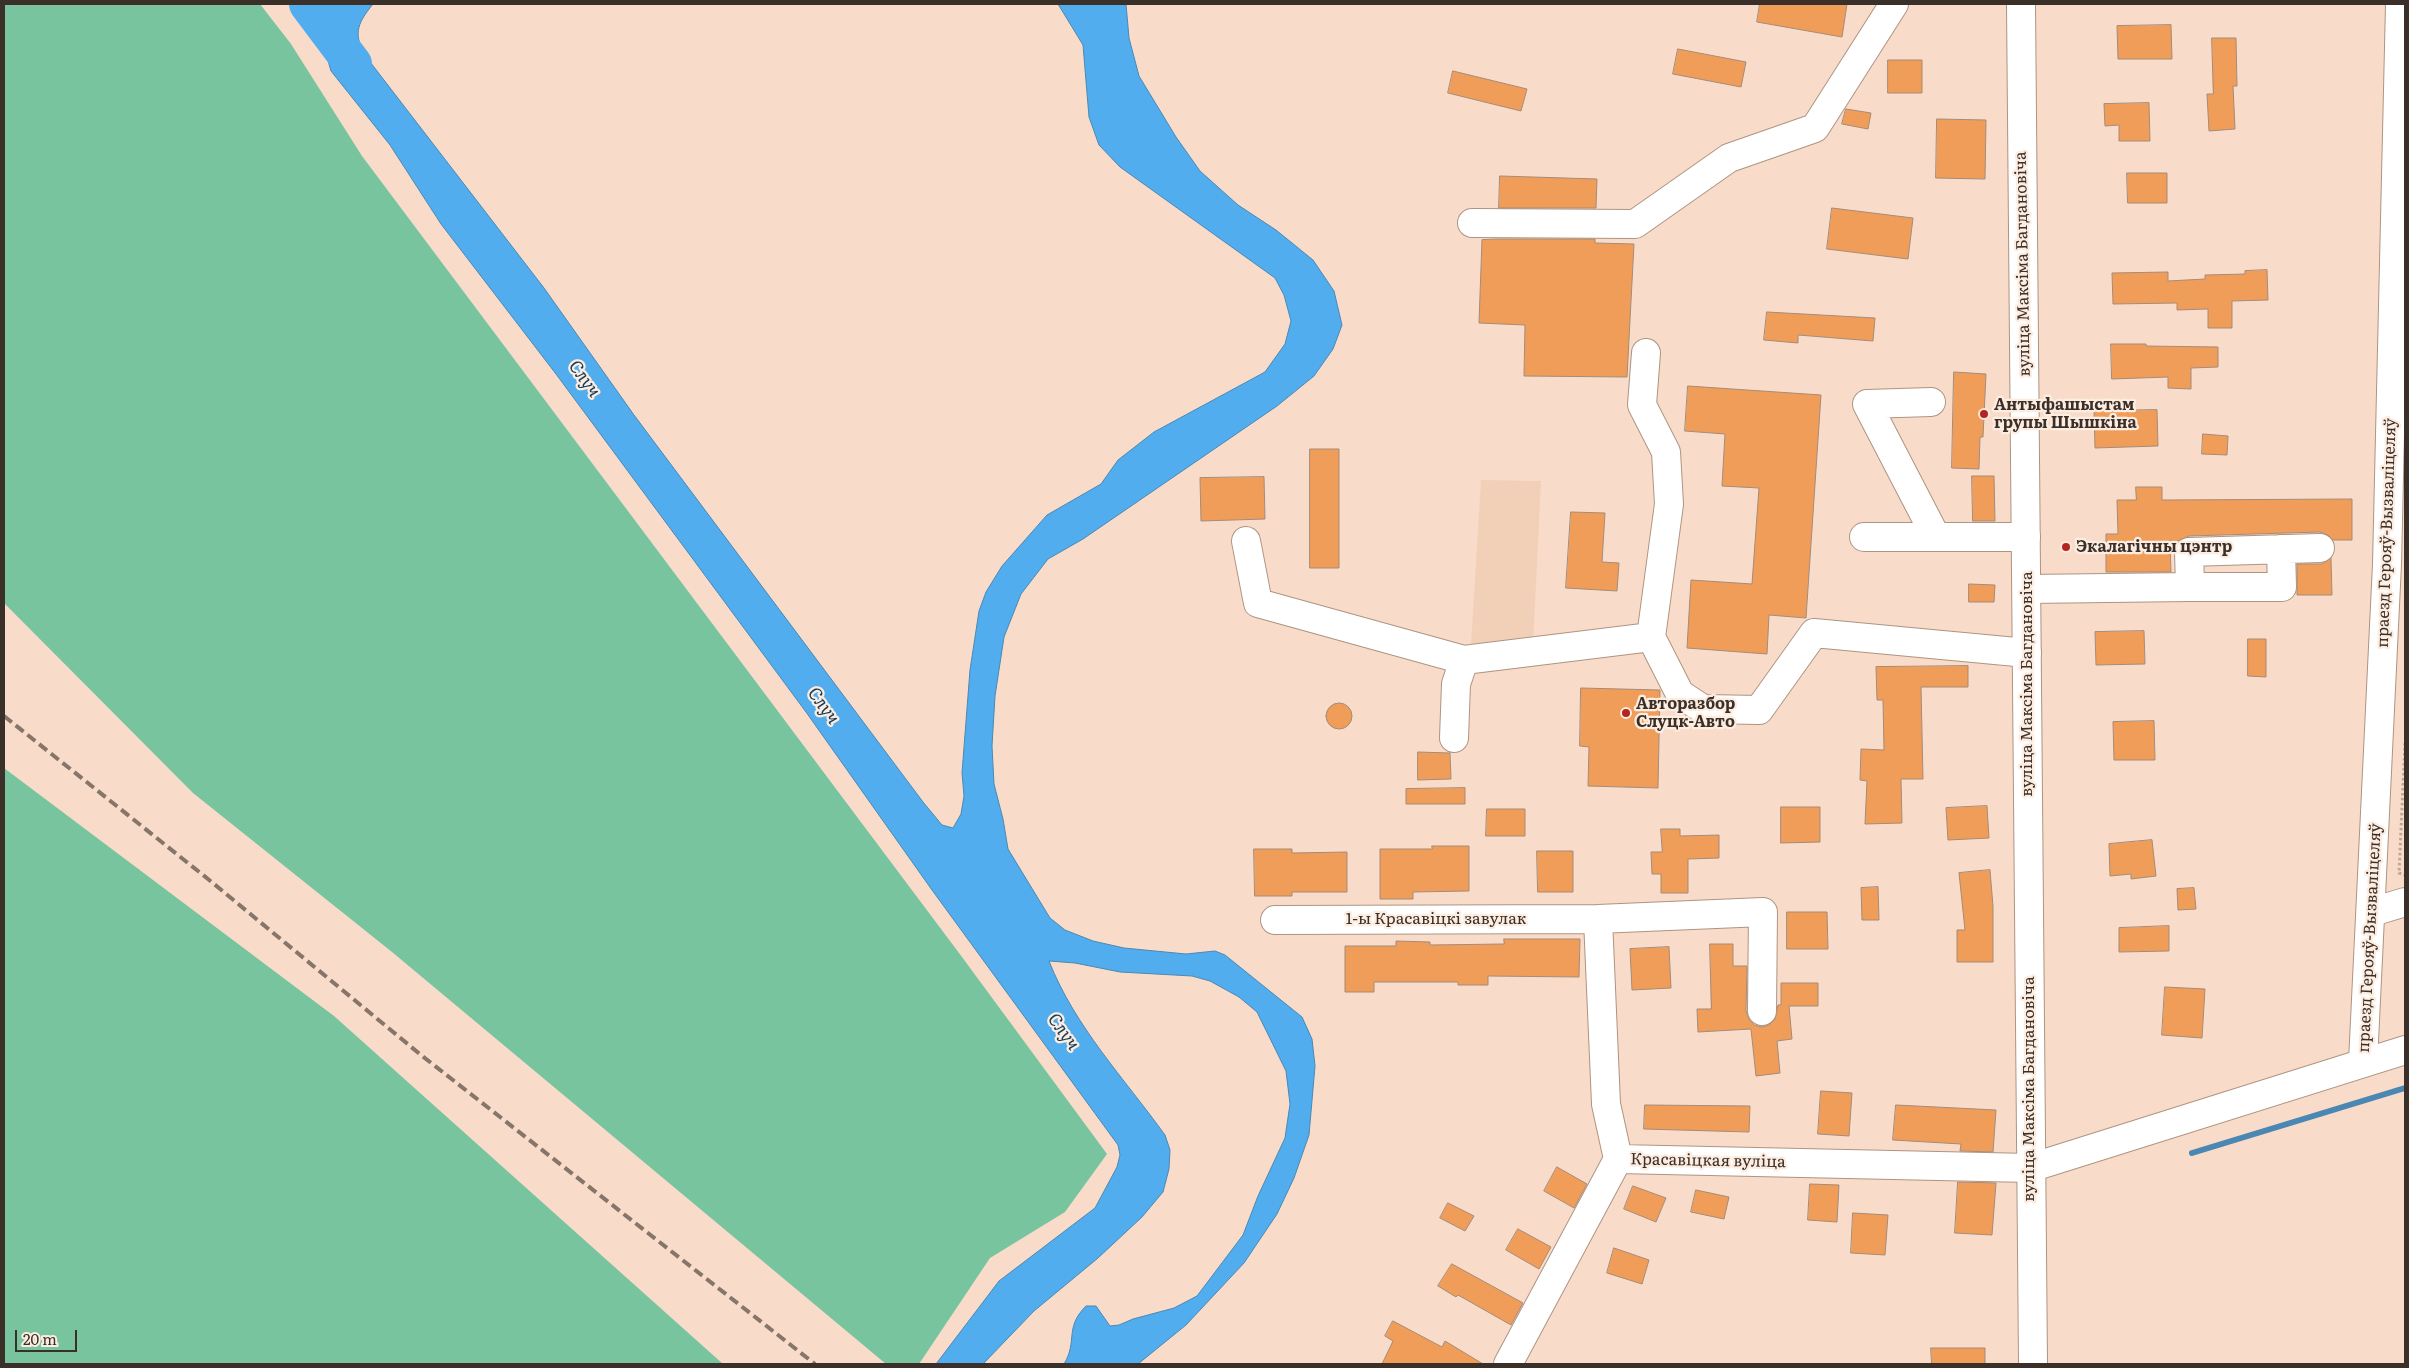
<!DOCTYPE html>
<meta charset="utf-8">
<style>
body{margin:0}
#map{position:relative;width:2409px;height:1368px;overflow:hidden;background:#f8dcc9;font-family:Literata,serif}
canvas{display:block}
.frame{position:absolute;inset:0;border:5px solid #3b3029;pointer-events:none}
.scale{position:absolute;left:15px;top:1330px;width:62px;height:22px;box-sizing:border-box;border:2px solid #3b3029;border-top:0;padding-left:6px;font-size:15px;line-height:18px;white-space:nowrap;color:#3b3029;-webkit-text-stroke:4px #fdece0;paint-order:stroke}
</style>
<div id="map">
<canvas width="2409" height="1368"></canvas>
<div class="frame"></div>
<div class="scale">20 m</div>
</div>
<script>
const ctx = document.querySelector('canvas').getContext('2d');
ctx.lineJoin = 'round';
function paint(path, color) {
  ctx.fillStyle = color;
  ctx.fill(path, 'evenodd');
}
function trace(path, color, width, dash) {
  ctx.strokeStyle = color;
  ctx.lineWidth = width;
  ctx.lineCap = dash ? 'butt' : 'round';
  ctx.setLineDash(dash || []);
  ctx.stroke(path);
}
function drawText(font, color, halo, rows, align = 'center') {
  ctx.font = font + ' Literata,serif';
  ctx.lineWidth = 4.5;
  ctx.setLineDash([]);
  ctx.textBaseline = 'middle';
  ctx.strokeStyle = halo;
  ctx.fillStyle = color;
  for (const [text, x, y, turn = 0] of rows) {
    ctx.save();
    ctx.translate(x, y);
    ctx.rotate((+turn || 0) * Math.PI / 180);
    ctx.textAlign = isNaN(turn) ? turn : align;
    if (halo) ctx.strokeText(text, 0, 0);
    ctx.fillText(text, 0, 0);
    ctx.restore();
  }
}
const built = new Path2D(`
 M1481,480L1541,481L1533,647L1471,644Z`);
const green = new Path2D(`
 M4,4H260L291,44L362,156L962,957L1107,1154L1065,1212L990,1258L919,1364H886L392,952L193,793L4,603Z
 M4,768L334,1016L723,1364H4Z`);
const water = new Path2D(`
 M329,4H373C356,25 353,35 367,58L544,288L634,415L923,802L942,825L953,828L961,814L964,796L962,773L970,670L979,611L986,592L1002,566L1047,515L1101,484L1118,460L1154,432L1265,372L1285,344L1291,321L1284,295L1275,278L1120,167L1099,145L1089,117L1083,45L1058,4H1126L1129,38L1139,76L1176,137L1200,171L1238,205L1276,230L1313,260L1334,291L1342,325L1333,349L1314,376L1277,406L1083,539L1048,559L1021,594L1004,637L995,696L992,746L994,784L1003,819L1008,849L1050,918L1065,930L1093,941L1124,948L1186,954L1215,951L1225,955L1302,1017L1312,1039L1315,1066L1309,1135L1294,1178L1277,1214L1244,1263L1186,1325L1138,1364H1064C1078,1341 1064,1328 1086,1306H1096L1110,1326L1119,1325L1133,1319L1174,1308L1197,1296L1243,1235L1258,1196L1285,1138L1290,1104L1286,1071L1257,1012L1239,997L1210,981L1192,976L1120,972L1075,963L1049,961C1075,1027 1124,1078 1165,1135L1170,1150L1169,1169L1163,1192L1142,1217L1098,1258L1034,1311L983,1364H936L999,1281L1095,1208L1117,1167L1120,1155L1118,1145L932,890L806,712L556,374L441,224L390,145L331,71L319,30Z`);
const stream = new Path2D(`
 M2192,1153L2405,1088`);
const river = new Path2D(`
 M308,4L353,64`);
const building = new Path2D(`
 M1760,4H1847L1842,37L1757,22Z
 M2171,25L2172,59H2118L2117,26Z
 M2212,38H2236L2237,86H2233L2235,129L2209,131L2207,94H2213Z
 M1678,49L1746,62L1741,87L1673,74Z
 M1888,60H1922V93H1888Z
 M1453,71L1527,89L1521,111L1448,93Z
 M2149,103L2150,141H2119V125L2105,126L2104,104Z
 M1846,109L1871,113L1868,129L1842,124Z
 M1937,119L1986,120L1985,179L1936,178Z
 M2127,173H2167V203H2128Z
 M1500,176L1597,179L1596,208H1499Z
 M1832,208L1913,218L1908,259L1827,249Z
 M1498,239H1595V243L1634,244L1627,377L1524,376L1525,325L1479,323L1482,240Z
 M2267,270L2268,300L2232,301V328H2208V309L2177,310V303L2113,304L2112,273L2168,272V281L2205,279V275L2245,274V271Z
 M1767,312L1875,318L1873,341L1798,335V343L1764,340Z
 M2111,344H2146V346L2218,347V367L2191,368V389L2168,388V377L2112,379Z
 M1954,372L1986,374L1983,437H1980L1979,469L1952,468Z
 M1688,386L1821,395L1806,618L1769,615L1767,654L1687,648L1691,580L1752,584L1759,488L1722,486L1725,434L1685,431Z
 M2157,410L2158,446L2095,448L2094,411Z
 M2203,434L2228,436L2227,455L2202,454Z
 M1310,449H1339V568H1310Z
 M1972,476H1994L1995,521H1973Z
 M1264,477L1265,519L1201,521L1200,478Z
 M2136,487H2162V500L2352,499V540H2333L2328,535L2320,532L2189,536L2178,541H2170L2171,572H2106V534H2118L2117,500H2136Z
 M1571,512L1605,513L1602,562L1619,563L1617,591L1566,588Z
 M2331,558L2332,595H2297V564H2321Z
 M1969,584L1995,585L1994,602H1969Z
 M2144,631L2145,664L2096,665L2095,632Z
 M2248,639H2266V677L2248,676Z
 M1968,666V687H1921L1923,779H1901L1902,823L1865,824L1867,781L1860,780L1861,749L1884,750L1883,700H1877L1876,667Z
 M1581,688L1660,690L1658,788L1588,786L1589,747L1580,746Z
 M1326 716a13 13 0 1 1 26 0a13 13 0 1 1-26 0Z
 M2154,721L2155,760H2114L2113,722Z
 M1418,752L1450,753L1451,779L1418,780Z
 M1465,788V804H1406V789Z
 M1987,806L1989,838L1948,840L1946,808Z
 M1781,807H1820V842L1781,843Z
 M1487,809H1525V836H1486Z
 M1661,829H1680V836L1719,835V858L1688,859V893H1661V874H1652L1651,852H1662Z
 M2152,840L2156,876L2131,879V874L2110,876L2109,844Z
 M1432,846H1469V891L1413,892V899H1380V849H1432Z
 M1254,849H1292V853L1347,852V892H1292V896H1255Z
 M1537,851H1573V892H1538Z
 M1990,870L1993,906V962H1957V930H1965L1959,873Z
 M1878,887L1879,920H1862L1861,888Z
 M2194,888L2196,909L2178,910L2177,889Z
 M1787,912H1827L1828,949H1787Z
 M2169,926V951L2119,952V928Z
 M1504,939H1580L1579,977L1488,976V985H1458V982H1374V992H1345V946H1396V941L1430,942V945L1504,944Z
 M1710,944H1733V966H1747L1746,1011L1749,1019L1754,1025L1762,1027L1769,1025L1775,1019L1778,1005H1781V983H1818V1006H1789L1792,1039L1777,1041L1780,1073L1756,1076L1751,1029L1698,1032L1697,1009H1711Z
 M1669,947L1671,988L1632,990L1630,949Z
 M2165,987L2205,989L2202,1038L2162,1035Z
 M1821,1091L1852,1093L1849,1136L1818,1134Z
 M1645,1105L1750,1106L1749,1132L1644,1129Z
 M1896,1105L1996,1110L1993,1152L1960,1151L1961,1144L1893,1140Z
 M1557,1167L1587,1184L1574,1208L1544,1191Z
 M1958,1182L1996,1183L1992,1235L1955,1233Z
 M1810,1184L1839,1185L1837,1222L1808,1220Z
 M1633,1186L1666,1198L1656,1222L1624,1209Z
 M1696,1190L1729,1197L1724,1219L1691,1212Z
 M1448,1203L1474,1216L1465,1231L1440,1218Z
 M1853,1213L1888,1215L1885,1255L1851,1253Z
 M1518,1229L1551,1247L1539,1269L1506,1250Z
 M1614,1248L1649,1260L1642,1284L1607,1273Z
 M1452,1264L1523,1303L1511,1325L1458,1295L1456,1297L1438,1286Z
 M1393,1321L1442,1347L1445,1341L1483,1364H1382L1393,1341L1385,1336Z
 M1931,1348H1985V1364H1932Z`);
const path = new Path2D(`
 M2405,743L2399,873L2405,875`);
const minor = new Path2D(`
 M1472,223L1635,224L1729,158L1815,128L1894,4
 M1646,353L1642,405L1666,452L1669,504L1651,637L1680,694L1703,709L1759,710L1814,633L2027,653
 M1931,402L1867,404L1936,537
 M1864,537H2026
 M1246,541L1258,603L1464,660L1651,637
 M2190,587H2282L2281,549
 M2027,589L2190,587L2189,552L2320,548
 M1454,738L1456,684L1464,660
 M2372,912L2405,902
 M1598,919L1606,1104L1618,1159
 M1275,920L1598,919L1763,912L1762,1011
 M2363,1062L2387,564L2400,4
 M1508,1364L1618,1159L2030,1168L2405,1050`);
const major = new Path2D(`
 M2021,4L2033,1364`);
const rail = new Path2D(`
 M4,716L208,879L421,1055L815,1364`);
const markers = [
 [1984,414,5,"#b4251f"],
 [2066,547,5,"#b4251f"],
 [1626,713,5,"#b4251f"]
];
const streetNames = [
 ["вуліца Максіма Багдановіча",2023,264,-91],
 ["праезд Герояў-Вызваліцеляў",2387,533,-88],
 ["вуліца Максіма Багдановіча",2027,684,-90],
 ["1-ы Красавіцкі завулак",1436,919],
 ["праезд Герояў-Вызваліцеляў",2370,938,-87],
 ["вуліца Максіма Багдановіча",2029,1089,-90],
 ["Красавіцкая вуліца",1708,1161,1]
];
const poiNames = [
 ["Антыфашыстам",1994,405],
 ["групы Шышкіна",1994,423],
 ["Экалагічны цэнтр",2076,547],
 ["Авторазбор",1636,704],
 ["Слуцк-Авто",1636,722]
];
const waterNames = [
 ["Случ",584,379,54],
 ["Случ",823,706,54],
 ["Случ",1063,1032,54]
];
paint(built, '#f2d0b8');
paint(green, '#78c49f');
paint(water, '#51adee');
trace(water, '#4a88b3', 1);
trace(stream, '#4a88b3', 6);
trace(river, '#51adee', 38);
paint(building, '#f09d5a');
trace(building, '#a48b79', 1);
trace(minor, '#ae9482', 30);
trace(major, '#ae9482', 30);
trace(path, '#bda797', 3, [2.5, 2.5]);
trace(minor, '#fff', 28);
trace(major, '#fff', 28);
trace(rail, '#877569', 4, [10, 5]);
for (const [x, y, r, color] of markers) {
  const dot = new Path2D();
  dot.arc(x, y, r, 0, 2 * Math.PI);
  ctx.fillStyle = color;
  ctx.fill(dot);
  trace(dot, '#fdece0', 2);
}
drawText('16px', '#3b3029', '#fdece0', streetNames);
drawText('bold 16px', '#3b3029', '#fdece0', poiNames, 'left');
drawText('italic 18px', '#153c56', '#fdece0', waterNames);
</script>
